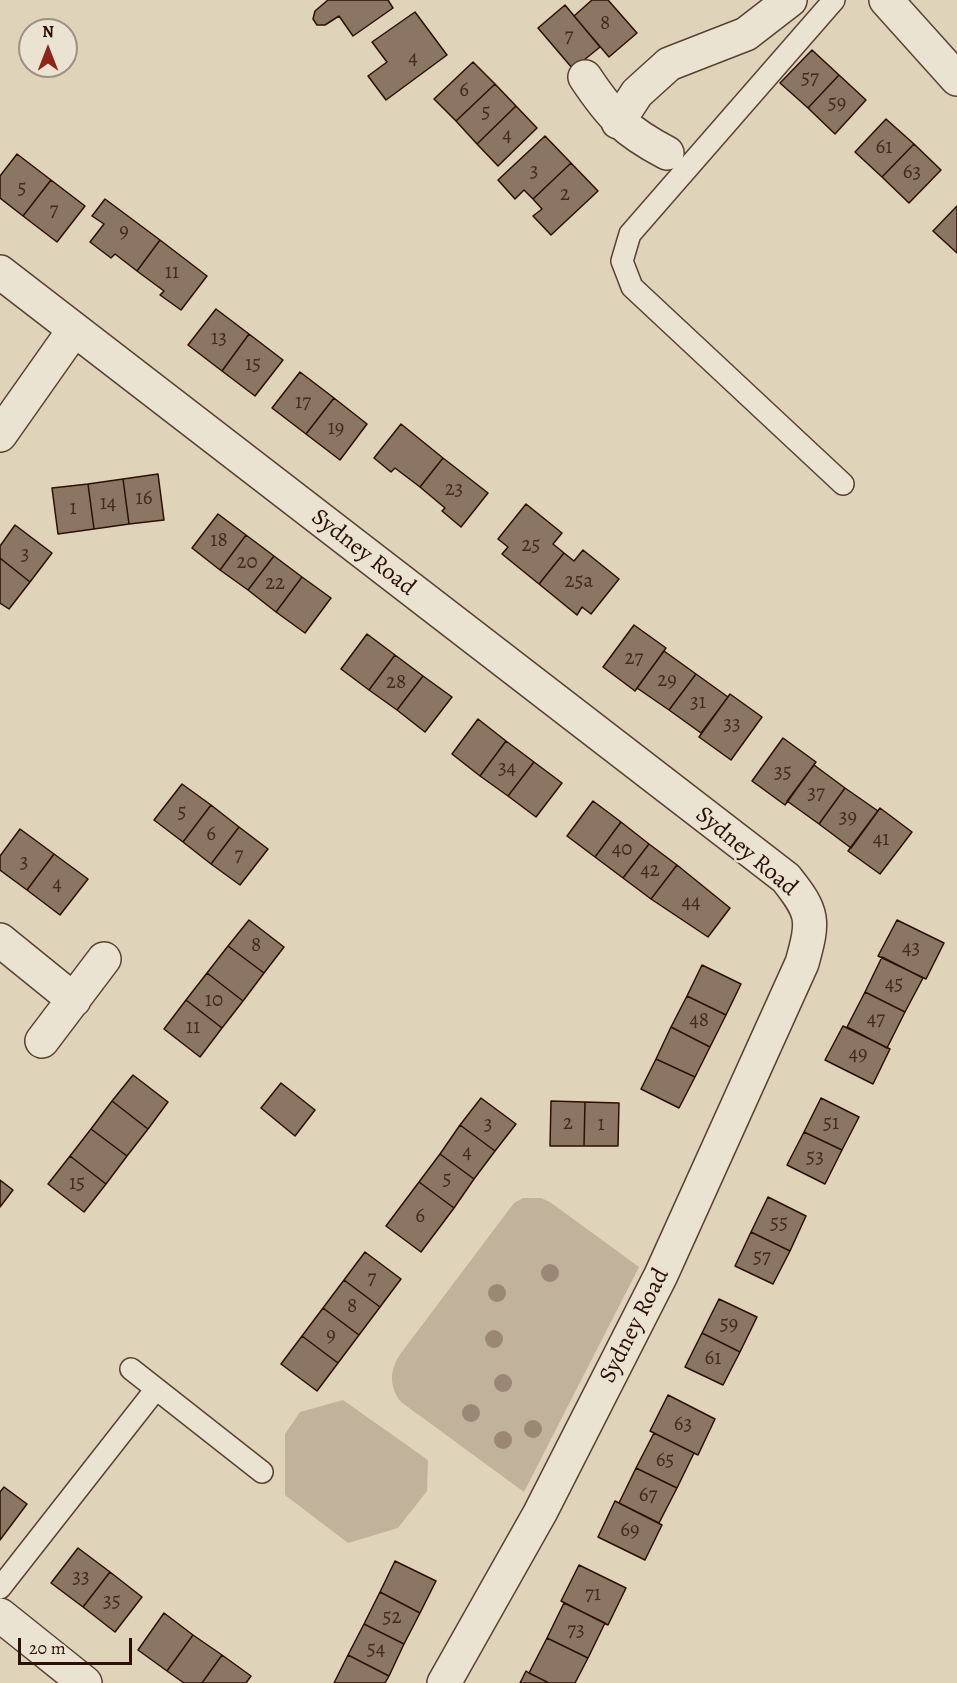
<!DOCTYPE html>
<style>
body{margin:0}
#map{position:relative;width:957px;height:1683px;overflow:hidden;background:#dfd4ba;font-family:Alegreya,serif}
canvas{display:block}
.north{position:absolute;left:18px;top:18px;width:60px;height:60px;box-sizing:border-box;background:#eae3d2;border:2px solid #9e8f80;border-radius:50%;rotate:0deg;font-size:16px;font-weight:700;line-height:24px;text-align:center;color:#2d1005}
.north::after{content:'';display:block;margin:auto;width:21px;height:27px;background:#8f2418;clip-path:polygon(50% 0,100% 100%,50% 72%,0 100%)}
.scale{position:absolute;left:18px;top:1638px;width:114px;height:27px;box-sizing:border-box;border:3px solid #2d1005;border-top:0;padding-left:8px;font-size:18px;line-height:21px;white-space:nowrap;color:#2d1005;-webkit-text-stroke:4px #eae3d2;paint-order:stroke}
</style>
<div id="map">
<canvas width="957" height="1683"></canvas>
<div class="north">N</div>
<div class="scale">20 m</div>
</div>
<script>
const ctx = document.querySelector('canvas').getContext('2d');
ctx.lineJoin = 'round';
function paint(path, color) {
  ctx.fillStyle = color;
  ctx.fill(path, 'evenodd');
}
function trace(path, color, width, dash) {
  ctx.strokeStyle = color;
  ctx.lineWidth = width;
  ctx.lineCap = dash ? 'butt' : 'round';
  ctx.setLineDash(dash || []);
  ctx.stroke(path);
}
function drawText(font, color, halo, rows, align = 'center') {
  ctx.font = font + ' Alegreya,serif';
  ctx.lineWidth = 5;
  ctx.setLineDash([]);
  ctx.textBaseline = 'middle';
  ctx.strokeStyle = halo;
  ctx.fillStyle = color;
  for (const [text, x, y, turn = 0] of rows) {
    ctx.save();
    ctx.translate(x, y);
    ctx.rotate((+turn || 0) * Math.PI / 180);
    ctx.textAlign = isNaN(turn) ? turn : align;
    if (halo) ctx.strokeText(text, 0, 0);
    ctx.fillText(text, 0, 0);
    ctx.restore();
  }
}
const green = new Path2D(`
 M523,1198H541L550,1202L639,1267L524,1492L401,1402C388,1385 390,1369 401,1353L514,1203Z
 M343,1400L428,1460L427,1491L398,1528L348,1543L285,1495V1434L300,1412Z`);
const building = new Path2D(`
 M328,0H388L393,8L353,36L339,16L325,25H317L313,19L315,11Z
 M592,0H608L637,33L609,57L574,16Z
 M565,5L600,47L573,69L538,28Z
 M415,12L447,55L386,100L368,76L387,62L372,42Z
 M812,50L839,75L808,108L780,83Z
 M473,62L495,84L456,121L434,99Z
 M839,75L866,100L835,134L808,108Z
 M495,84L516,106L477,144L456,121Z
 M516,106L537,128L498,166L477,144Z
 M886,119L914,144L882,177L855,152Z
 M545,136L571,163L533,199L524,190L515,199L498,180Z
 M914,144L941,170L909,203L882,177Z
 M17,154L51,180L23,216L0,198V176Z
 M571,163L598,191L551,235L533,216L542,209L533,199Z
 M51,180L85,206L57,242L23,216Z
 M105,199L160,240L137,271L115,254L111,258L90,242L104,224L92,216Z
 M957,206V253L933,231Z
 M160,240L207,276L181,310L160,295L164,291L137,271Z
 M216,309L249,334L222,371L188,345Z
 M249,334L283,360L255,396L222,371Z
 M300,372L334,398L306,434L272,408Z
 M334,398L367,424L340,460L306,434Z
 M401,424L443,458L420,487L395,468L391,472L374,458Z
 M443,458L488,493L461,527L442,511L445,508L420,487Z
 M158,474L164,520L129,524L123,479Z
 M123,479L129,524L94,529L88,484Z
 M88,484L94,529L58,534L52,488Z
 M526,504L562,533L553,544L564,553L539,584L502,554L508,547L498,539Z
 M218,514L246,535L220,570L192,548Z
 M15,525L52,553L30,582L0,558V546Z
 M246,535L274,556L248,590L220,570Z
 M583,550L619,579L591,614L582,607L577,615L539,584L564,553L574,561Z
 M274,556L302,577L276,612L248,590Z
 M0,558L30,582L9,609L0,603Z
 M302,577L331,598L305,633L276,612Z
 M634,625L666,648L635,691L603,667Z
 M367,634L395,655L369,690L341,669Z
 M664,651L696,674L669,710L637,688Z
 M395,655L423,676L397,710L369,690Z
 M696,674L728,697L701,733L669,710Z
 M423,676L452,697L425,732L397,710Z
 M730,694L762,717L731,760L699,737Z
 M478,719L506,741L480,776L452,754Z
 M783,738L816,762L785,805L752,781Z
 M506,741L534,762L508,796L480,776Z
 M534,762L562,783L536,817L508,796Z
 M814,765L845,788L819,824L787,801Z
 M182,784L211,805L183,842L154,820Z
 M845,788L878,811L851,848L819,824Z
 M593,801L621,822L595,857L567,836Z
 M211,805L239,827L211,864L183,842Z
 M880,808L912,832L880,874L848,851Z
 M621,822L649,844L623,878L595,857Z
 M239,827L268,849L240,885L211,864Z
 M20,829L54,854L27,890L0,870V856Z
 M649,844L677,865L651,899L623,878Z
 M54,854L88,879L60,915L27,890Z
 M677,865L730,908L708,937L651,899Z
 M249,920L284,947L264,973L228,946Z
 M897,920L944,943L926,979L878,956Z
 M228,946L264,973L243,1001L207,973Z
 M882,957L923,978L905,1012L865,992Z
 M702,965L741,984L726,1015L687,996Z
 M207,973L243,1001L222,1028L186,1000Z
 M865,992L905,1012L887,1048L847,1027Z
 M687,996L726,1015L710,1047L671,1027Z
 M186,1000L222,1028L200,1057L164,1029Z
 M843,1026L890,1049L873,1084L825,1060Z
 M671,1027L710,1047L695,1077L656,1059Z
 M656,1059L695,1077L679,1108L641,1089Z
 M133,1075L168,1102L148,1129L112,1101Z
 M281,1083L315,1110L295,1136L261,1108Z
 M481,1098L516,1124L495,1151L460,1125Z
 M821,1098L859,1117L842,1150L804,1132Z
 M112,1101L148,1129L127,1156L91,1129Z
 M551,1101L585,1102L584,1146H550Z
 M585,1102L619,1103L618,1146H584Z
 M460,1125L495,1151L474,1179L440,1154Z
 M91,1129L127,1156L106,1184L70,1156Z
 M804,1132L842,1150L825,1184L787,1165Z
 M440,1154L474,1179L454,1208L419,1182Z
 M70,1156L106,1184L84,1212L48,1184Z
 M0,1180L13,1190L0,1207Z
 M419,1182L454,1208L421,1252L386,1226Z
 M768,1197L806,1216L790,1251L751,1232Z
 M751,1232L790,1251L773,1284L735,1266Z
 M365,1252L401,1279L380,1307L344,1280Z
 M344,1280L380,1307L359,1335L323,1308Z
 M719,1299L757,1317L740,1352L702,1333Z
 M323,1308L359,1335L338,1363L302,1336Z
 M702,1333L740,1352L723,1385L685,1367Z
 M302,1336L338,1363L317,1391L281,1364Z
 M668,1395L715,1419L698,1455L650,1431Z
 M654,1433L694,1453L677,1488L636,1468Z
 M636,1468L677,1488L659,1523L619,1503Z
 M4,1487L27,1504L0,1540V1492Z
 M615,1501L662,1525L645,1560L598,1537Z
 M78,1548L110,1572L83,1607L51,1583Z
 M395,1561L436,1581L420,1613L380,1592Z
 M579,1565L626,1588L608,1625L561,1601Z
 M110,1572L142,1597L115,1632L83,1607Z
 M380,1592L420,1613L404,1644L364,1624Z
 M564,1603L605,1623L588,1658L547,1638Z
 M164,1613L193,1635L167,1671L138,1650Z
 M364,1624L404,1644L389,1676L348,1655Z
 M193,1635L222,1655L202,1683H184L167,1671Z
 M547,1638L588,1658L575,1683H549L529,1673Z
 M222,1655L251,1676L246,1683H202Z
 M348,1655L389,1676L385,1683H334Z
 M526,1671L529,1673L549,1683H520Z`);
const service = new Path2D(`
 M834,0L630,234L622,261L632,287L843,484
 M131,1369L262,1472
 M0,1588L156,1389`);
const minor = new Path2D(`
 M585,77C611,116 625,131 667,153
 M618,122L637,93L669,64L746,34L790,0
 M0,272L786,878C814,913 814,920 802,963L661,1275L540,1513L444,1683
 M0,435L74,330
 M0,940L74,1000
 M42,1041L104,959
 M0,1615L85,1683`);
const tertiary = new Path2D(`
 M886,0L957,79`);
const trees = [
 [550,1273],
 [497,1293],
 [494,1339],
 [503,1383],
 [471,1413],
 [533,1429],
 [503,1440]
];
const numberNames = [
 ["8",605,24],
 ["7",569,37],
 ["4",413,59],
 ["57",810,79],
 ["6",464,91],
 ["59",837,104],
 ["5",486,113],
 ["4",507,136],
 ["61",884,148],
 ["3",534,172],
 ["63",912,173],
 ["5",22,189],
 ["2",565,195],
 ["7",54,211],
 ["9",124,232],
 ["11",172,273],
 ["13",219,339],
 ["15",253,365],
 ["17",303,403],
 ["19",336,429],
 ["23",454,490],
 ["16",144,499],
 ["14",108,504],
 ["1",73,509],
 ["18",219,541],
 ["25",531,546],
 ["3",25,555],
 ["20",247,563],
 ["25a",579,582],
 ["22",275,584],
 ["27",634,659],
 ["29",667,681],
 ["28",396,683],
 ["31",698,703],
 ["33",732,725],
 ["34",507,769],
 ["35",783,773],
 ["37",816,794],
 ["5",182,813],
 ["39",848,818],
 ["6",211,835],
 ["41",881,840],
 ["40",622,850],
 ["7",239,856],
 ["3",24,863],
 ["42",650,871],
 ["4",57,885],
 ["44",691,903],
 ["8",256,946],
 ["43",911,949],
 ["45",894,985],
 ["10",214,1001],
 ["47",876,1020],
 ["48",699,1021],
 ["11",193,1028],
 ["49",858,1055],
 ["2",568,1124],
 ["51",831,1124],
 ["3",488,1125],
 ["1",601,1125],
 ["4",467,1153],
 ["53",815,1158],
 ["5",447,1180],
 ["15",77,1184],
 ["6",420,1217],
 ["55",779,1224],
 ["57",762,1258],
 ["7",372,1279],
 ["8",352,1307],
 ["59",729,1325],
 ["9",331,1336],
 ["61",713,1359],
 ["63",683,1425],
 ["65",665,1461],
 ["67",648,1496],
 ["69",630,1531],
 ["33",81,1578],
 ["71",593,1595],
 ["35",112,1602],
 ["52",392,1618],
 ["73",576,1631],
 ["54",376,1650]
];
const streetNames = [
 ["Sydney Road",363,553,38],
 ["Sydney Road",746,852,40],
 ["Sydney Road",635,1326,-63]
];
paint(green, '#c1b39b');
paint(building, '#8a7663');
trace(building, '#2d1005', 1.5);
trace(service, '#5a4132', 24);
trace(minor, '#5a4132', 36);
trace(tertiary, '#5a4132', 36);
trace(service, '#eae3d2', 21);
trace(minor, '#eae3d2', 33);
trace(tertiary, '#eae3d2', 33);
ctx.fillStyle = '#9a8874';
for (const [x, y] of trees) {
  ctx.beginPath();
  ctx.arc(x, y, 9, 0, 2 * Math.PI);
  ctx.fill();
}
drawText('21px', '#442a1c', null, numberNames);
drawText('24px', '#2d1005', '#eae3d2', streetNames);
</script>
